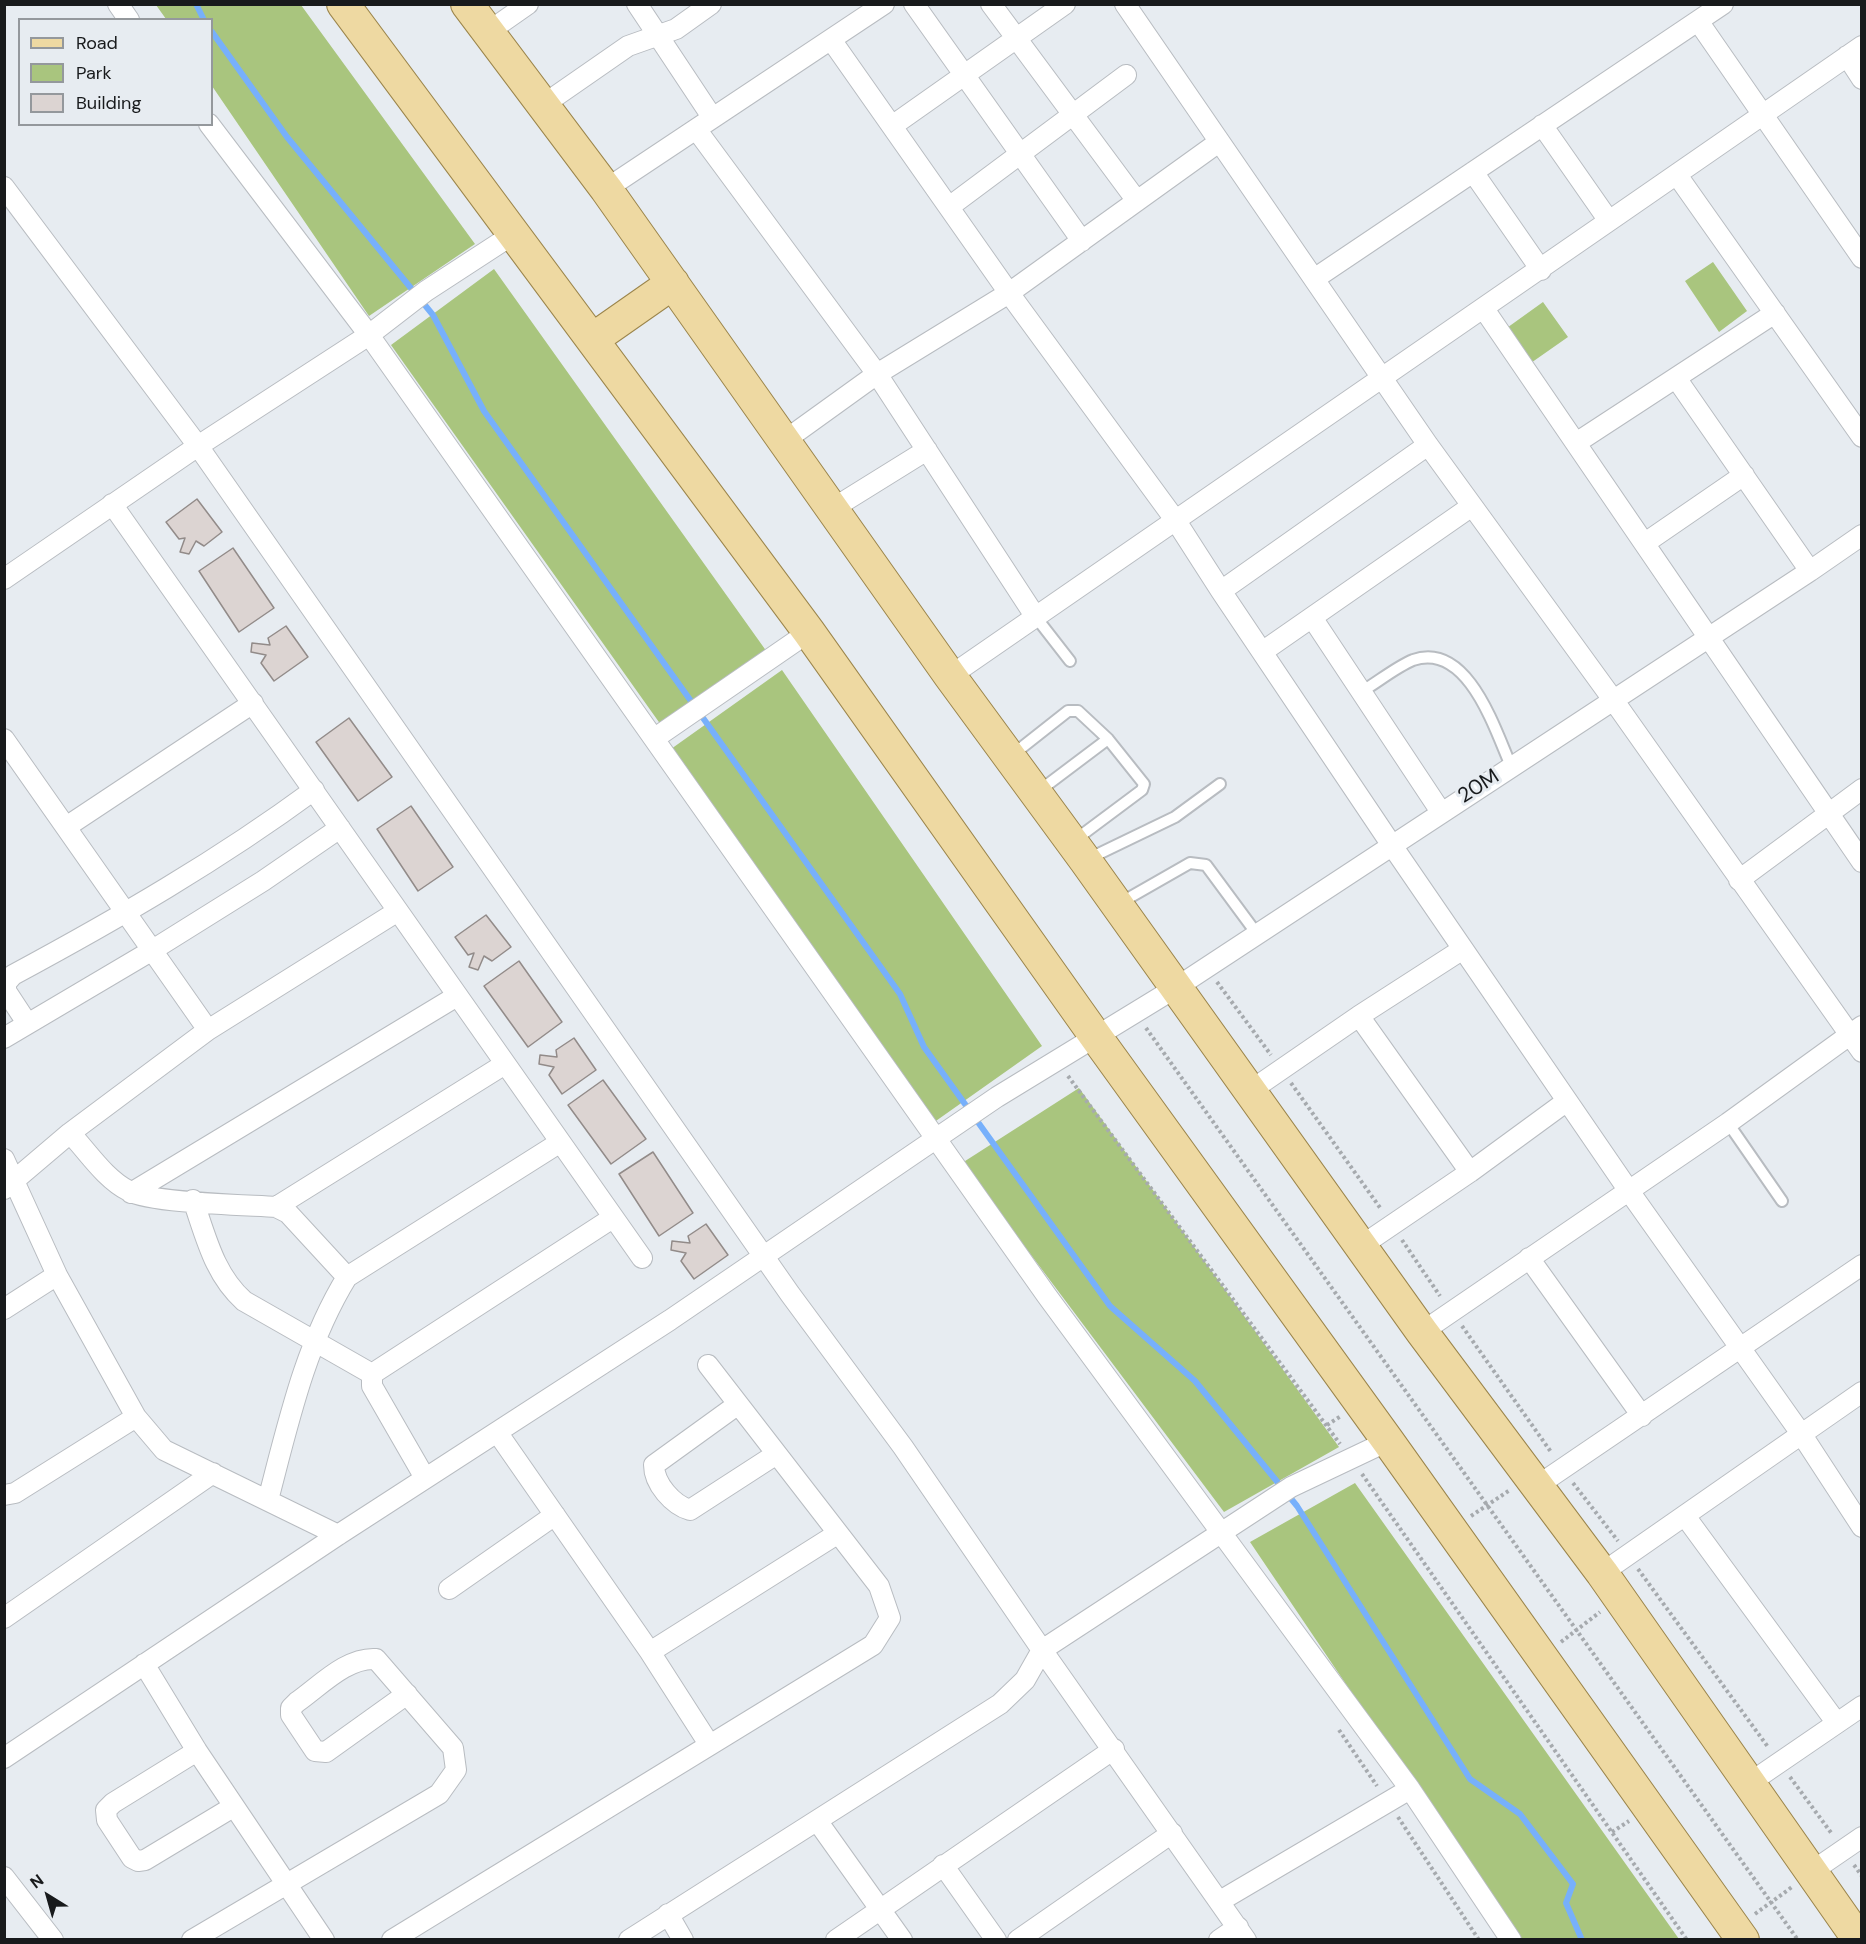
<!DOCTYPE html>
<style>
body{margin:0}
#map{position:relative;width:1866px;height:1944px;overflow:hidden;background:#e7ecf1;font-family:"DM Sans",sans-serif}
canvas{display:block}
.frame{position:absolute;inset:0;border:6px solid #181a1c;pointer-events:none}
.legend{position:absolute;left:18px;top:18px;width:195px;height:108px;box-sizing:border-box;background:#e7ecf1;border:2px solid #94989c;margin:0;padding:8px 10px;list-style:none;font-size:18px;color:#181a1c}
.legend li{display:flex;align-items:center;gap:12px;height:30px}
.legend b{width:30px;border:2px solid #94989c}
.north{position:absolute;left:18px;top:1866px;width:60px;height:60px;-webkit-text-stroke:4px #e7ecf1;paint-order:stroke;rotate:323deg;font-size:16px;font-weight:700;line-height:24px;text-align:center;color:#181a1c}
.north::after{content:'';display:block;margin:auto;width:21px;height:27px;background:#181a1c;clip-path:polygon(50% 0,100% 100%,50% 72%,0 100%)}
</style>
<div id="map">
<canvas width="1866" height="1944"></canvas>
<div class="frame"></div>
<ul class="legend">
<li><b style="height:8px;background:#eed9a2"></b>Road</li>
<li><b style="height:16px;background:#a9c57e"></b>Park</li>
<li><b style="height:16px;background:#dcd4d2"></b>Building</li>
</ul>
<div class="north">N</div>
</div>
<script>
const ctx = document.querySelector('canvas').getContext('2d');
ctx.lineJoin = 'round';
function paint(path, color) {
  ctx.fillStyle = color;
  ctx.fill(path, 'evenodd');
}
function trace(path, color, width, dash) {
  ctx.strokeStyle = color;
  ctx.lineWidth = width;
  ctx.lineCap = dash ? 'butt' : 'round';
  ctx.setLineDash(dash || []);
  ctx.stroke(path);
}
function drawText(font, color, halo, rows, align = 'center') {
  ctx.font = font + ' "DM Sans",sans-serif';
  ctx.lineWidth = 6;
  ctx.setLineDash([]);
  ctx.textBaseline = 'middle';
  ctx.strokeStyle = halo;
  ctx.fillStyle = color;
  for (const [text, x, y, turn = 0] of rows) {
    ctx.save();
    ctx.translate(x, y);
    ctx.rotate((+turn || 0) * Math.PI / 180);
    ctx.textAlign = isNaN(turn) ? turn : align;
    if (halo) ctx.strokeText(text, 0, 0);
    ctx.fillText(text, 0, 0);
    ctx.restore();
  }
}
const green = new Path2D(`
 M156,5H301L475,244L369,316L212,86V20L166,19Z
 M1713,262L1747,311L1719,332L1685,281Z
 M494,269L767,652L661,725L391,345Z
 M1543,302L1568,337L1528,365L1504,330Z
 M782,670L1042,1046L933,1123L671,749Z
 M1079,1088L1339,1447L1224,1512L962,1163Z
 M1355,1483L1679,1939H1518L1250,1542Z`);
const stream = new Path2D(`
 M196,4L204,20
 M212,32L287,137L433,315L484,411L900,994L924,1047L1110,1306L1195,1381L1297,1506L1470,1779L1520,1814L1573,1884L1566,1903L1582,1940`);
const building = new Path2D(`
 M197,499L222,532L204,546L196,541L189,554L180,552L185,538L179,539L166,522Z
 M233,548L274,608L239,632L199,571Z
 M286,626L308,657L274,681L261,663L266,655L251,652L252,643L270,645L268,638Z
 M349,718L392,777L358,801L316,742Z
 M411,806L453,867L418,891L377,829Z
 M486,915L511,947L492,961L484,956L478,970L469,967L474,953L468,955L455,937Z
 M519,961L562,1022L528,1047L484,986Z
 M574,1038L596,1070L562,1094L549,1075L554,1067L539,1064L540,1055L557,1057L556,1050Z
 M603,1080L646,1139L611,1164L568,1105Z
 M653,1152L693,1213L659,1236L619,1174Z
 M706,1224L728,1255L694,1279L681,1261L686,1253L671,1250L672,1241L690,1243L688,1236Z`);
const path = new Path2D(`
 M1217,982L1271,1055
 M1146,1028L1798,1940
 M1068,1076L1340,1444
 M1291,1083L1381,1209
 M1402,1240L1440,1296
 M1462,1326L1551,1452
 M1327,1425L1341,1416
 M1362,1474L1687,1940
 M1573,1483L1618,1541
 M1471,1516L1510,1490
 M1638,1569L1768,1747
 M1561,1642L1600,1612
 M1339,1730L1377,1786
 M1790,1777L1832,1834
 M1398,1817L1479,1940
 M1612,1832L1629,1821
 M1854,1865L1862,1876
 M1755,1914L1792,1887`);
const lane = new Path2D(`
 M1035,616L1070,661
 M1361,692C1378,682 1396,667 1413,660C1468,641 1495,730 1511,766
 M1011,756L1068,711H1078L1108,739L1144,784L1142,790L1075,840
 M1039,791L1108,739
 M1088,859L1175,817L1220,784
 M1120,903L1190,863L1206,865L1257,934
 M1728,1123L1782,1201`);
const street = new Path2D(`
 M118,4L129,20
 M637,4L712,117
 M914,4L1082,241
 M991,4L1137,201
 M1125,4L1428,445L1614,701L1862,1052
 M1698,21L1862,258
 M488,32L528,4
 M832,41L1009,293L1176,521L1221,591L1391,844L1629,1191L1802,1435L1862,1527
 M1847,56L1862,79
 M543,105L628,46L676,29L711,4
 M209,124L369,335L1047,1296L1410,1789L1511,1940
 M1542,125L1609,221L1862,46
 M892,126L1065,4
 M696,129L877,374L1035,616
 M1473,172L1541,270
 M1677,175L1862,437
 M4,187L198,446L790,1294L903,1447L1042,1650L1246,1940
 M606,189L884,4
 M949,207L1126,75
 M1314,279L1723,4
 M1484,309L1862,862
 M1676,378L1810,571
 M784,441L877,374L1009,293L1219,142
 M1576,443L1775,313
 M112,504L642,1258
 M832,509L927,450
 M1645,543L1744,475
 M4,579L198,446L369,335L426,291L515,233
 M1221,591L1428,445
 M1313,619L1441,812
 M1262,652L1472,506
 M950,676L1609,221
 M655,738L809,632
 M4,739L208,1030L70,1133L4,1189
 M66,827L253,703
 M1739,880L1862,789
 M1359,1016L1470,1172
 M27,1023L6,991V983L13,975C117,919 219,860 314,790
 M208,1030L398,911
 M4,1038L151,951L263,881L340,828
 M1250,1091L1359,1016L1463,949
 M70,1133C88,1152 105,1179 129,1191C151,1203 245,1205 276,1207L288,1213L347,1277
 M4,1159L57,1275L136,1417L164,1450L338,1535
 M131,1193L457,996
 M193,1200C206,1237 214,1274 244,1301L372,1374
 M276,1207L505,1064
 M1361,1246L1470,1172L1567,1101
 M1529,1258L1642,1416
 M4,1309L57,1275
 M1422,1332L1728,1123L1862,1026
 M737,1405L654,1465C654,1484 673,1505 690,1510L775,1455
 M497,1432L650,1652L709,1744
 M425,1478L372,1386V1374L611,1219
 M1537,1486L1862,1265
 M4,1495L15,1493L136,1417
 M268,1500C288,1424 305,1345 347,1277L559,1143
 M1685,1516L1836,1722
 M1602,1573L1862,1392
 M449,1589L555,1515
 M4,1618L213,1473
 M650,1652L837,1534
 M144,1664L197,1751L324,1940
 M197,1751L113,1803L106,1810L107,1820L132,1858L138,1861L145,1860L233,1807
 M4,1758L338,1535L670,1320L997,1097L1177,987L1810,571L1862,535
 M1748,1784L1862,1706
 M818,1822L902,1940
 M943,1865L996,1940
 M1811,1872L1862,1837
 M4,1877L53,1940
 M1220,1901L1410,1789
 M668,1914L683,1940
 M192,1940L439,1794L456,1770L453,1748L376,1659C347,1657 321,1685 297,1702L291,1708V1715L315,1751L326,1752L407,1694
 M392,1940L873,1645L890,1618L879,1586L708,1365
 M629,1940L1000,1704L1025,1680L1042,1650L1291,1487L1388,1441
 M836,1940L1114,1749
 M1018,1940L1172,1833
 M1219,1940L1238,1927`);
const primary = new Path2D(`
 M343,4L809,632L1096,1037L1388,1441L1743,1940
 M467,4L606,189L950,676L1085,860L1422,1332L1602,1573L1859,1940
 M593,339L673,283`);
const streetNames = [
 ["20M",1479,787,-33]
];
paint(green, '#a9c57e');
trace(stream, '#77b0fb', 6);
paint(building, '#dcd4d2');
trace(building, '#928b89', 1.5);
trace(lane, '#b8bcc1', 14);
trace(street, '#b8bcc1', 22);
trace(primary, '#9b854b', 34);
trace(path, '#a6aaae', 4, [3, 3]);
trace(lane, '#fff', 10);
trace(street, '#fff', 20);
trace(primary, '#eed9a2', 32);
drawText('21px', '#181a1c', '#e7ecf1', streetNames);
</script>
